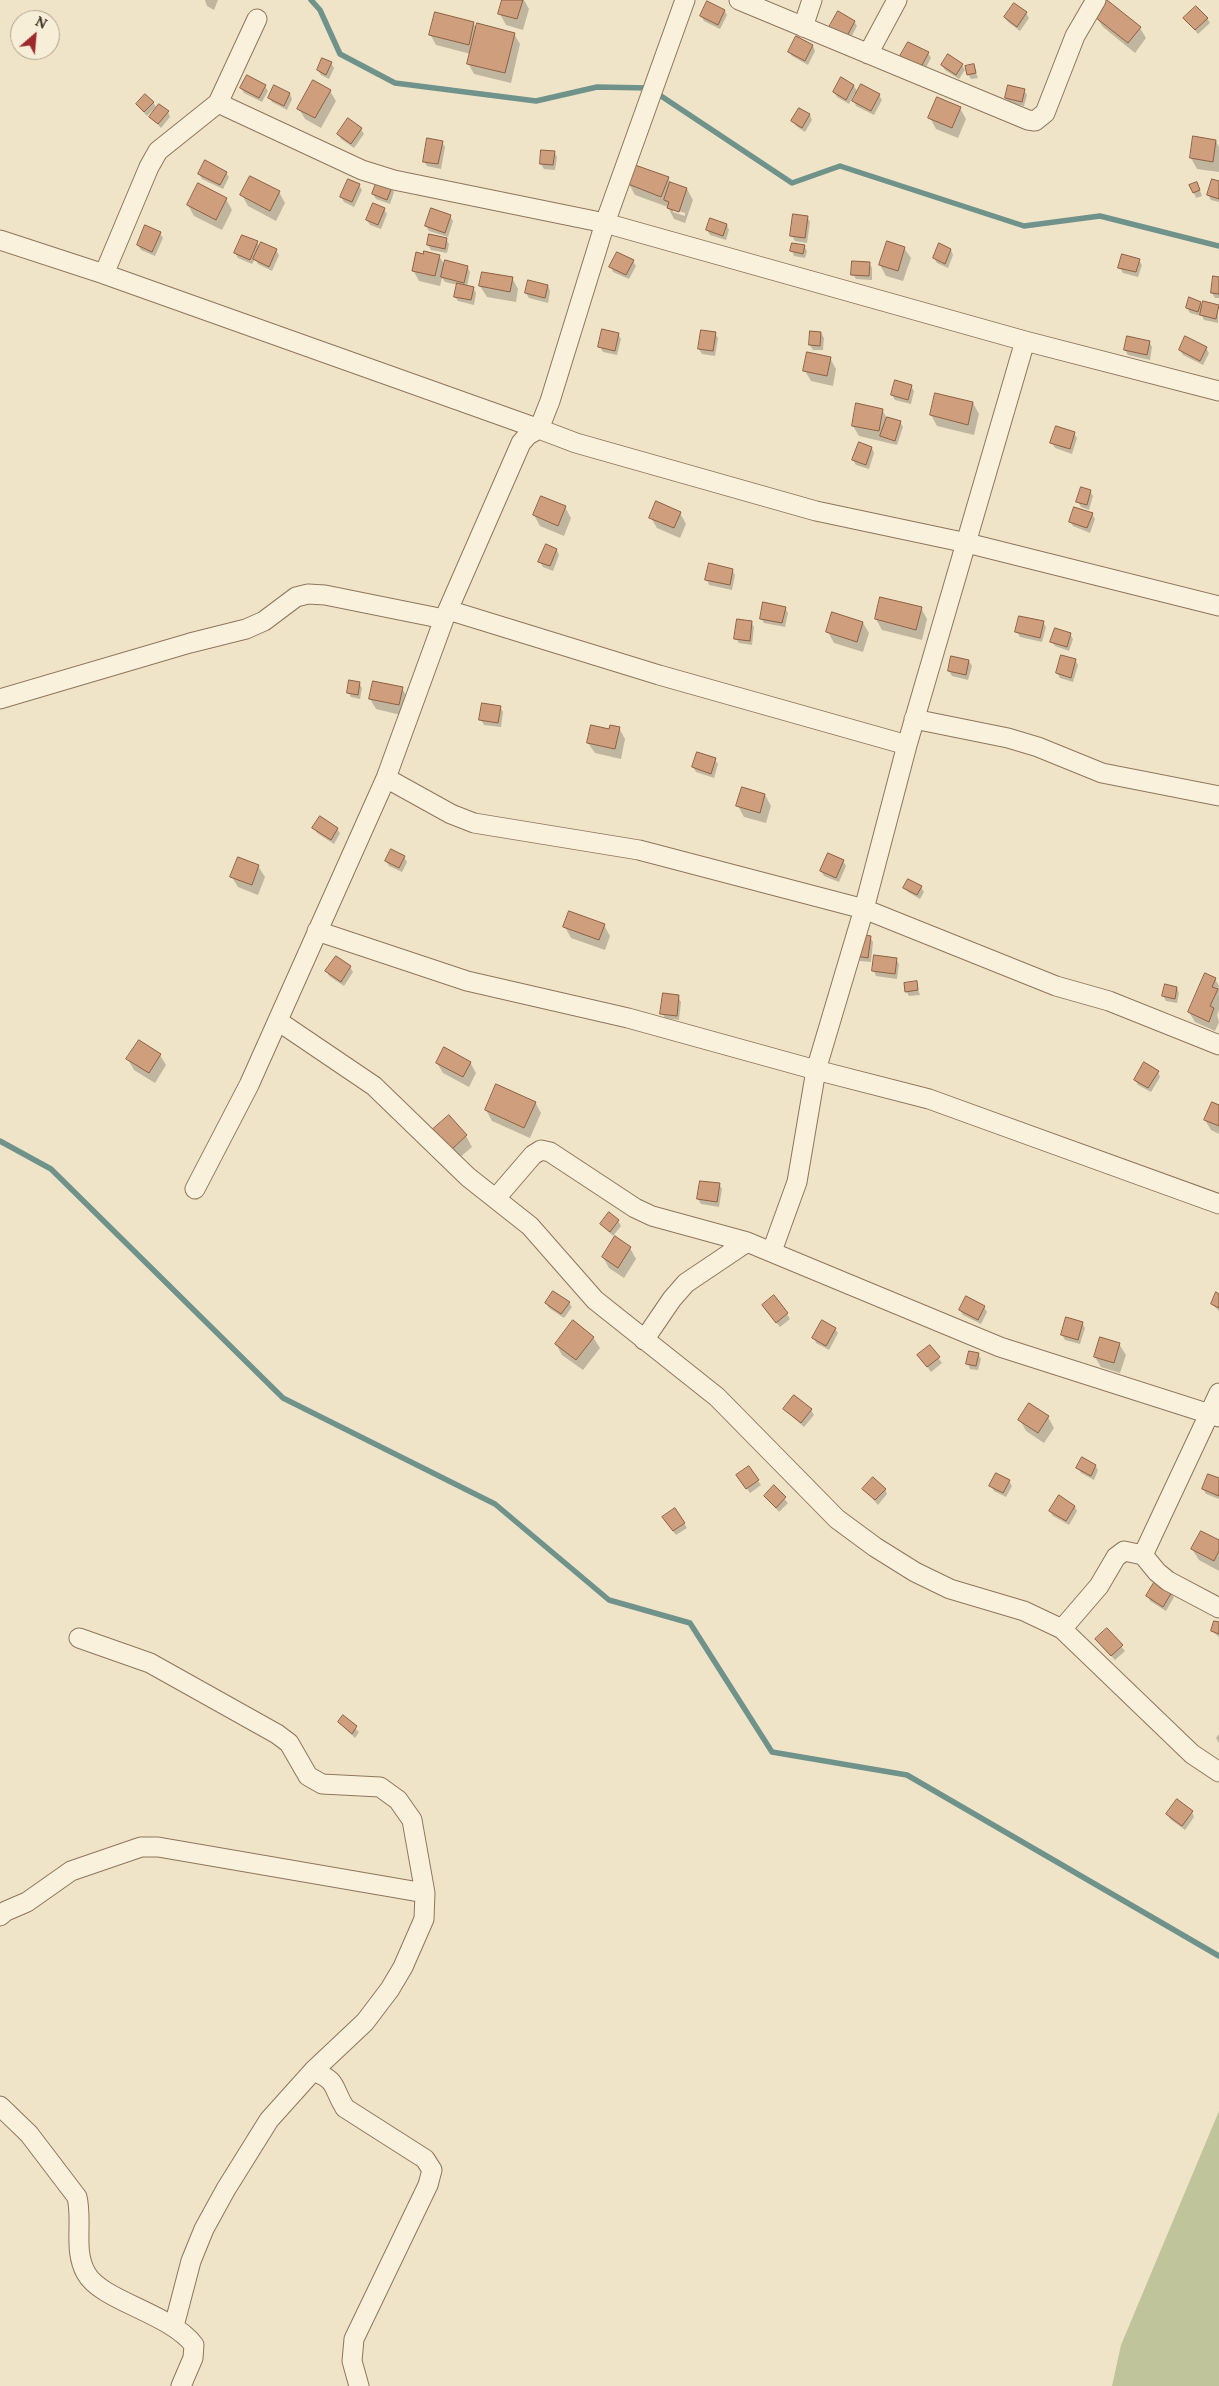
<!DOCTYPE html>
<style>
body{margin:0}
#map{position:relative;width:1219px;height:2386px;overflow:hidden;background:#f0e4c8;font-family:Lora,serif}
canvas{display:block}
.north{position:absolute;left:10px;top:10px;width:50px;height:50px;box-sizing:border-box;background:#f7eed8;border:1px solid #ada18e;border-radius:50%;rotate:27deg;font-size:14px;font-weight:700;line-height:20px;text-align:center;color:#3d2e20}
.north::after{content:'';display:block;margin:auto;width:18px;height:22px;background:#9e2a2b;clip-path:polygon(50% 0,100% 100%,50% 72%,0 100%)}
</style>
<div id="map">
<canvas width="1219" height="2386"></canvas>
<div class="north">N</div>
</div>
<script>
const ctx = document.querySelector('canvas').getContext('2d');
ctx.lineJoin = 'round';
function paint(path, color) {
  ctx.fillStyle = color;
  ctx.fill(path, 'evenodd');
}
function trace(path, color, width, dash) {
  ctx.strokeStyle = color;
  ctx.lineWidth = width;
  ctx.lineCap = dash ? 'butt' : 'round';
  ctx.setLineDash(dash || []);
  ctx.stroke(path);
}
const cemetery = new Path2D(`
 M1219,2111V2386H1112L1121,2345Z`);
const shadow = new Path2D(`
 M205,0H218L214,10L207,6Z
 M504,0H524L529,9L523,30L506,25L500,14Z
 M724,10L727,15L720,29L704,21L701,16Z
 M1026,13L1029,18L1020,31L1008,22L1005,18Z
 M1096,17L1140,28L1146,38L1135,53L1103,27Z
 M1185,18H1207L1210,23L1198,34Z
 M854,21L857,26L848,43L832,34Z
 M473,23L477,29L514,34L520,44L511,83L474,74L468,63L471,54L436,45L430,34Z
 M797,37L813,46L815,51L808,65L792,56L789,52Z
 M928,53L931,58L924,71L904,61L902,56Z
 M331,63L334,68L329,79L321,75L318,70Z
 M942,65H962L965,70L959,79L945,70Z
 M973,65L978,78L971,79L968,74Z
 M841,79L854,86L858,93L879,95L882,100L874,115L856,106L854,101L857,94L855,93L849,104L837,97L834,92Z
 M265,86L268,91L262,102L244,93L241,88Z
 M274,87L290,94L292,99L287,110L272,102L269,98Z
 M1024,90L1027,95L1024,106L1009,103L1006,98Z
 M330,91L336,101L321,128L305,119L299,109Z
 M153,102L156,107L147,116L137,105Z
 M960,108L966,119L958,138L936,129L930,118Z
 M800,109L810,115L812,120L805,132L796,126L793,121Z
 M168,112L170,117L161,128L151,117Z
 M348,120L361,129L364,134L354,148L341,139L338,134Z
 M1216,141L1219,147V172L1197,169L1191,158Z
 M442,142L445,147L441,169L427,166L424,161Z
 M554,152L557,157L555,170L544,169L541,164Z
 M226,173L229,177L223,189L202,179L199,174Z
 M668,178L671,183L687,189L693,200L685,223L674,219L668,207L635,195L629,184ZM673,209L685,213V216L673,212Z
 M1219,182V202L1211,200L1208,195Z
 M359,185L362,190L354,207L344,202L341,197Z
 M1191,186L1199,188L1202,196L1196,198Z
 M391,188L394,192L390,204L376,199L373,194Z
 M279,192L285,203L276,221L248,206L242,195Z
 M226,199L232,210L222,230L194,216L188,205Z
 M384,209L387,214L381,229L370,225L367,220Z
 M450,216L453,221L448,237L429,231L426,226Z
 M807,217L810,222L807,243L795,241L792,236Z
 M711,220L727,225L729,230L726,240L710,235L707,230Z
 M160,233L163,238L155,256L141,250L138,245Z
 M446,239L449,244L447,253L431,250L428,245Z
 M257,242L260,248L276,250L279,255L272,271L258,264L255,259L252,264L238,258L235,253Z
 M804,246L807,251L805,258L794,256L792,251Z
 M904,248L911,258L903,281L886,276L880,265Z
 M951,250L953,255L948,268L937,263L934,258Z
 M424,256H439L445,265L467,267L470,272L467,286L473,288L476,293L474,305L458,301L455,297L458,285L445,282L442,278L440,286L419,281L413,270Z
 M1139,260L1142,265L1138,277L1123,273L1120,268Z
 M633,261L636,266L629,279L613,272L611,267Z
 M869,263L872,268V280L856,279L853,274Z
 M512,278L518,289L516,302L487,297L480,286Z
 M1219,279V298H1215L1212,293Z
 M529,282L548,286L550,291L548,303L529,298L526,293Z
 M1200,303L1203,308L1218,306V323L1204,320L1201,314V316L1190,313L1187,308Z
 M821,333L824,338L823,350H813L810,345Z
 M618,334L621,339L617,355L603,352L600,347Z
 M715,334L718,338L715,356L702,354L699,349Z
 M1149,342L1152,347L1150,360L1128,355L1125,350Z
 M1206,348L1209,353L1203,365L1183,355L1180,350Z
 M830,358L836,369L833,386L811,381L805,371Z
 M911,386L914,391L911,404L895,400L892,395Z
 M973,403L979,414L974,435L937,426L931,415Z
 M882,410L887,418L900,422L903,427L897,445L859,436L853,426Z
 M1074,433L1077,438L1072,454L1055,448L1052,443Z
 M872,448L874,453L869,469L856,465L853,460Z
 M1090,491L1093,496L1089,510L1081,507L1078,502Z
 M565,507L571,518L564,536L540,526L534,515Z
 M680,513L686,524L680,538L657,528L651,518Z
 M1092,514L1095,519L1090,533L1073,526L1070,521Z
 M546,546L557,550L559,555L553,571L543,567L540,562Z
 M732,570L735,575L732,590L709,585L707,580Z
 M785,608L788,613L785,627L764,623L761,618Z
 M921,608L927,619L922,640L882,630L876,619Z
 M751,622L754,627L752,645L739,643L736,638Z
 M1043,622L1046,627L1042,642L1020,637L1017,632Z
 M863,623L869,633L863,652L834,643L828,632Z
 M1070,634L1073,639L1069,651L1055,646L1052,642Z
 M1075,660L1078,665L1073,682L1060,678L1057,673Z
 M969,661L972,666L968,680L952,676L949,671Z
 M359,683L362,688L360,699L351,697L348,692Z
 M402,688L408,699L405,716L376,709L370,699Z
 M500,707L503,712L501,727L484,725L481,720Z
 M619,728L625,739L621,759L595,753L588,743L610,731Z
 M715,760L718,764L714,778L696,772L693,767Z
 M765,795L771,806L766,823L744,817L738,806Z
 M314,828L337,829L340,833L334,844L317,833Z
 M404,857L407,862L402,872L389,866L386,861Z
 M843,861L846,866L839,882L824,876L821,871Z
 M258,866L265,877L258,895L238,887L232,877Z
 M921,887L924,892L920,899L908,892L905,888Z
 M604,925L610,936L605,950L571,938L565,927Z
 M870,937L873,942L871,962L860,961L858,956Z
 M896,959L899,964L897,979L876,976L874,971Z
 M350,967L353,972L344,986L329,976L327,971Z
 M1215,979L1219,986V1010L1217,1015L1219,1022L1215,1031L1195,1022L1189,1012Z
 M916,983L920,995L909,996L906,991Z
 M1177,988L1179,993L1177,1003L1166,1001L1163,996Z
 M678,997L681,1002L679,1020L665,1018L662,1013Z
 M160,1055L166,1065L155,1083L134,1070L128,1059Z
 M470,1062L476,1073L469,1087L443,1073L437,1063Z
 M1158,1072L1160,1077L1151,1092L1138,1085L1135,1080Z
 M535,1102L541,1113L530,1138L492,1121L486,1110Z
 M1219,1106V1134L1211,1130L1205,1120Z
 M449,1117L466,1136L472,1147L458,1159L435,1129Z
 M719,1184L722,1189L719,1207L701,1204L698,1199Z
 M618,1221L621,1226L613,1236L601,1224Z
 M630,1248L636,1259L624,1278L609,1268L603,1257Z
 M1219,1295V1311L1212,1304Z
 M546,1303H569L572,1307L564,1318L549,1308Z
 M984,1307L987,1312L981,1324L963,1315L960,1310Z
 M766,1310L787,1314L790,1319L780,1327Z
 M1082,1323L1085,1328L1080,1344L1065,1340L1062,1335Z
 M835,1329L838,1333L829,1350L816,1343L814,1338Z
 M593,1337L600,1348L583,1370L562,1355L556,1344Z
 M1119,1344L1126,1355L1120,1373L1101,1367L1095,1357Z
 M930,1346L942,1363L931,1372L922,1360Z
 M978,1354L981,1359L978,1370L970,1369L968,1364Z
 M794,1397L811,1410L814,1415L804,1427L784,1409Z
 M1048,1417L1054,1428L1044,1443L1026,1431L1020,1420Z
 M1095,1465L1098,1470L1094,1480L1081,1473L1078,1468Z
 M748,1468L761,1485L750,1493L741,1480Z
 M1219,1479V1499L1206,1494L1203,1489Z
 M1009,1481L1012,1486L1006,1497L994,1491L991,1486Z
 M774,1487L788,1503L779,1512L765,1496Z
 M864,1489H885L887,1494L878,1505Z
 M1075,1507L1077,1511L1069,1525L1053,1516L1050,1511Z
 M666,1522L684,1523L687,1528L676,1535Z
 M1219,1542V1571L1199,1560L1192,1549Z
 M1171,1592L1174,1597L1166,1611L1150,1601L1148,1596Z
 M1219,1624V1637L1212,1631Z
 M1107,1630L1125,1651L1115,1660L1100,1644Z
 M344,1717L359,1732L355,1738L339,1722Z
 M1219,1734V1743L1216,1738Z
 M1192,1812L1194,1817L1185,1830L1170,1819L1167,1814Z`);
const stream = new Path2D(`
 M311,0L320,10L340,54L395,83L536,101L597,87L649,88L792,183L840,166L1024,226L1100,216L1219,246
 M0,1141L51,1169L283,1398L495,1504L609,1600L690,1623L772,1752L907,1775L1219,1956`);
const building = new Path2D(`
 M502,0H523L517,19L498,14Z
 M1107,0L1141,27L1128,43L1095,17Z
 M707,1L725,10L718,25L700,16Z
 M1014,3L1027,12L1017,27L1004,17Z
 M1196,6L1208,18L1195,30L1183,18Z
 M838,11L855,21L846,38L828,29Z
 M435,12L474,22L469,45L429,35Z
 M477,23L515,33L505,73L467,64Z
 M796,36L813,45L805,61L788,52Z
 M908,42L929,52L921,67L900,56Z
 M948,54L963,64L956,75L941,65Z
 M322,58L332,62L326,75L317,70Z
 M974,64L976,73L967,75L965,66Z
 M247,75L266,85L259,98L240,88Z
 M841,77L854,85L846,100L833,92Z
 M313,80L331,90L315,118L297,109Z
 M861,84L880,94L871,111L852,101Z
 M274,85L290,93L284,106L268,98Z
 M1008,85L1025,89L1022,102L1005,98Z
 M145,94L154,102L144,112L136,104Z
 M937,97L961,107L952,128L928,118Z
 M159,104L169,111L158,124L149,117Z
 M799,108L810,114L802,128L791,121Z
 M348,118L362,128L351,144L337,134Z
 M1193,136L1216,140L1213,162L1190,158Z
 M427,138L443,141L438,164L423,162Z
 M541,150L555,151L553,165L540,164Z
 M205,160L227,172L220,185L198,174Z
 M635,165L669,177L661,197L628,184Z
 M250,176L280,191L270,211L240,195Z
 M348,179L360,184L352,202L340,197Z
 M1212,179L1219,181V199L1207,195Z
 M377,181L392,187L387,200L372,194Z
 M670,182L687,188L679,212L667,208L669,202L664,200Z
 M1197,182L1200,190L1193,193L1189,185Z
 M198,183L227,198L216,220L187,205Z
 M373,203L385,208L378,225L366,220Z
 M431,208L451,215L445,233L425,226Z
 M793,214L808,216L805,238L790,236Z
 M710,218L727,224L723,236L706,230Z
 M145,225L161,232L152,252L137,245Z
 M429,234L447,238L445,249L427,245Z
 M242,235L258,241L250,260L234,253Z
 M887,241L905,247L898,271L879,265Z
 M261,242L277,249L269,267L253,259Z
 M792,243L805,245L803,254L790,251Z
 M939,243L951,249L945,264L933,258Z
 M424,251L440,255L435,276L412,271L416,252L423,254Z
 M617,252L634,260L626,275L609,267Z
 M1122,254L1140,259L1136,272L1118,268Z
 M445,260L468,266L464,283L441,277Z
 M852,261L870,262L869,276L851,275Z
 M482,272L513,277L510,292L479,286Z
 M1213,276L1219,277V294L1211,293Z
 M528,280L548,285L545,298L525,293Z
 M457,283L474,287L471,300L454,297Z
 M1189,297L1201,302L1198,312L1186,308Z
 M1203,301L1219,305L1216,319L1200,315Z
 M602,329L619,333L615,351L598,347Z
 M701,330L716,332L713,351L698,349Z
 M810,331L821,332L820,346L809,345Z
 M1127,336L1150,341L1147,355L1124,350Z
 M1185,336L1207,347L1200,361L1179,350Z
 M807,352L831,357L827,376L803,371Z
 M895,380L912,385L908,400L891,395Z
 M935,393L973,402L968,425L930,415Z
 M856,403L883,409L879,431L852,426Z
 M887,417L901,421L895,441L880,436Z
 M1056,426L1075,432L1070,449L1050,443Z
 M859,442L872,447L866,465L852,460Z
 M1081,487L1091,490L1087,505L1076,502Z
 M541,496L566,506L558,526L533,515Z
 M656,501L681,512L674,528L649,518Z
 M1074,507L1093,513L1087,528L1069,522Z
 M546,544L557,549L550,566L538,562Z
 M709,563L733,569L730,585L705,580Z
 M880,597L922,607L916,630L875,619Z
 M763,602L786,607L782,623L760,619Z
 M832,612L863,622L857,642L826,632Z
 M1019,616L1044,621L1040,638L1015,632Z
 M737,619L752,621L750,641L734,639Z
 M1055,628L1071,633L1067,647L1050,642Z
 M1061,655L1076,659L1071,678L1056,673Z
 M951,656L969,660L966,675L948,671Z
 M349,680L360,682L358,695L347,693Z
 M373,681L403,687L399,705L369,699Z
 M482,703L501,706L498,723L479,720Z
 M591,725L609,729L610,725L620,727L615,749L587,743Z
 M697,752L716,758L711,774L692,767Z
 M742,787L765,794L760,813L736,806Z
 M320,816L338,828L331,840L312,828Z
 M391,849L405,856L399,868L385,861Z
 M828,853L844,860L836,878L820,871Z
 M238,857L259,865L252,885L230,877Z
 M908,879L922,886L917,895L903,888Z
 M569,911L605,924L599,940L563,927Z
 M859,934L871,936L868,958L856,956Z
 M874,955L897,958L895,974L872,971Z
 M336,956L351,966L341,982L325,971Z
 M1205,973L1216,978L1212,987L1218,989L1210,1006L1214,1008L1209,1022L1188,1012Z
 M917,981L918,990L905,992L904,983Z
 M1165,984L1177,987L1175,999L1162,996Z
 M663,993L679,995L677,1016L660,1014Z
 M139,1040L161,1054L149,1073L126,1059Z
 M444,1047L471,1062L463,1077L436,1063Z
 M1144,1062L1159,1071L1148,1088L1134,1080Z
 M496,1084L536,1102L524,1128L485,1110Z
 M1212,1102L1219,1105V1126L1204,1120Z
 M449,1115L467,1135L452,1149L433,1129Z
 M700,1181L720,1183L717,1202L697,1199Z
 M609,1212L619,1220L610,1232L600,1224Z
 M615,1236L631,1247L618,1268L602,1257Z
 M553,1291L570,1302L561,1314L545,1303Z
 M1216,1292L1219,1294V1308L1211,1304Z
 M774,1295L788,1313L776,1323L762,1305Z
 M966,1296L985,1306L978,1320L959,1310Z
 M1066,1317L1083,1322L1078,1340L1061,1335Z
 M573,1320L594,1337L576,1360L555,1344Z
 M822,1320L836,1328L826,1346L812,1338Z
 M1100,1337L1120,1343L1114,1363L1094,1357Z
 M930,1345L940,1357L927,1367L917,1355Z
 M969,1351L979,1353L976,1366L966,1364Z
 M794,1395L812,1409L801,1423L783,1409Z
 M1029,1403L1049,1416L1038,1433L1018,1420Z
 M1082,1457L1096,1465L1091,1476L1076,1468Z
 M749,1466L759,1480L746,1489L736,1475Z
 M996,1473L1010,1480L1003,1493L989,1486Z
 M1208,1474L1219,1478V1496L1202,1489Z
 M873,1477L886,1489L875,1500L862,1489Z
 M774,1485L786,1497L776,1508L764,1496Z
 M1059,1495L1075,1506L1066,1521L1049,1511Z
 M675,1508L685,1523L673,1531L662,1517Z
 M1201,1531L1219,1540V1551L1214,1561L1191,1549Z
 M1155,1581L1172,1592L1163,1607L1146,1596Z
 M1214,1621L1219,1622V1634L1211,1631Z
 M1107,1628L1123,1645L1111,1656L1095,1639Z
 M343,1715L357,1726L352,1734L338,1722Z
 M1177,1799L1193,1811L1182,1826L1166,1814Z`);
const street = new Path2D(`
 M685,0L605,223L550,401L539,429L576,443L816,511L967,543L1219,606
 M739,0L1028,120L1035,121L1045,113L1075,36L1096,0
 M803,27L812,0
 M868,54L897,0
 M218,103L362,170L394,180L605,223L1025,341L1219,391
 M0,240L104,274L539,429
 M104,274L149,167L158,151L218,103L257,19
 M448,610L659,675L907,745
 M0,699L190,643L246,629L264,621L296,597L308,594L325,595L444,619
 M914,719L1008,738L1038,747L1102,773L1219,796
 M386,778L451,814L474,823L639,850L864,909L1056,986L1109,1001L1219,1045
 M317,931L467,981L628,1018L816,1070L929,1099L1219,1204
 M278,1021L374,1086L468,1177L530,1226L595,1300L717,1397L837,1519L875,1547L915,1572L950,1589L1024,1611L1062,1629L1192,1754L1219,1772
 M195,1189L249,1085L386,778L444,619L521,443L528,435L539,429
 M496,1198L533,1155L541,1150L550,1152L635,1208L652,1216L747,1242L1000,1347L1219,1417
 M772,1251L797,1182L816,1070L864,909L907,745L1025,341
 M644,1340L672,1299L686,1283L747,1242
 M1143,1555L1219,1393
 M1062,1629L1099,1586L1116,1557L1124,1551L1143,1555L1157,1572L1168,1581L1219,1608
 M79,1638L150,1663L277,1734L289,1743L308,1776L322,1784L380,1787L398,1800L412,1820L425,1893L424,1919L403,1967L390,1989L365,2022L313,2071L269,2120L226,2189L204,2229L191,2261L174,2326
 M0,1916L6,1911L27,1902L71,1871L141,1847H158L425,1893
 M313,2071C339,2081 332,2088 345,2108L425,2159L432,2170L428,2185L354,2339L352,2361L359,2386
 M0,2106L29,2134L77,2197C83,2222 73,2250 86,2273C101,2301 170,2313 194,2345L193,2358L181,2386`);
paint(cemetery, '#bfc49a');
paint(shadow, '#0003');
trace(stream, '#6f938a', 5.5);
paint(building, '#cf9f7d');
trace(building, '#8d5f41', 1);
trace(street, '#8d765c', 21);
trace(street, '#faf1dc', 19);
</script>
